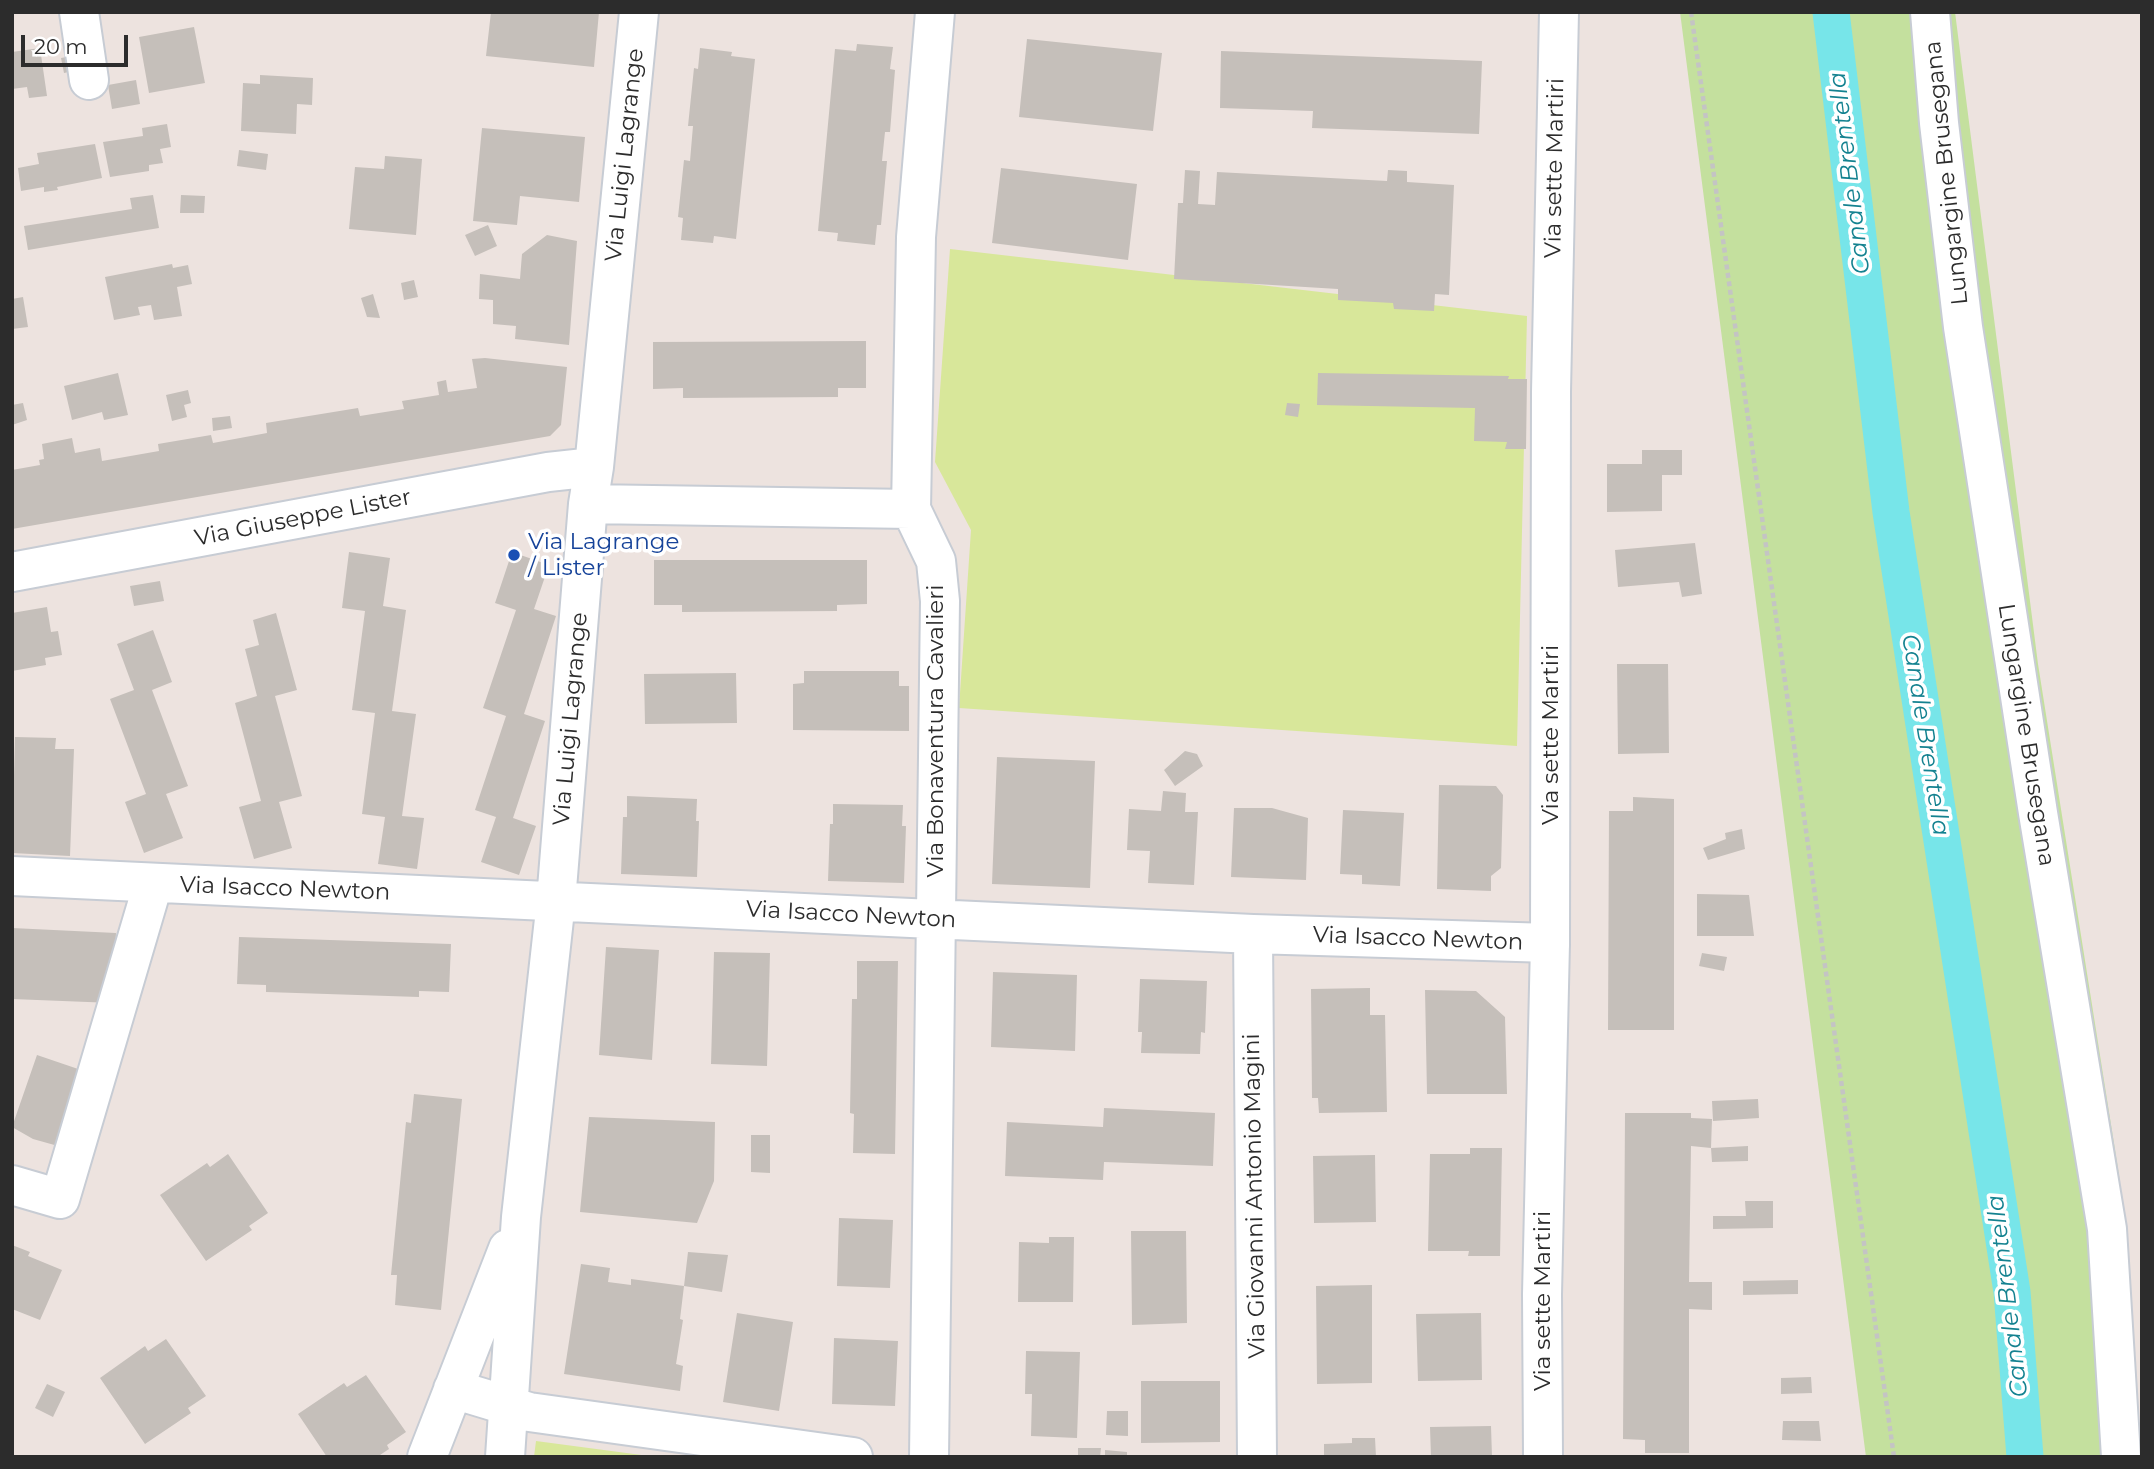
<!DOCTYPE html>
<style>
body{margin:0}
#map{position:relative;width:2154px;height:1469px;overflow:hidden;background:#ede3df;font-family:Montserrat,sans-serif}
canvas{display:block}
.frame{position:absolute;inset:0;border:14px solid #2c2c2c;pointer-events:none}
.scale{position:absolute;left:21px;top:35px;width:107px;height:32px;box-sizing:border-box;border:4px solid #2c2c2c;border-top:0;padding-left:9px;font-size:21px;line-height:24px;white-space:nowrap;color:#2c2c2c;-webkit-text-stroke:5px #fff;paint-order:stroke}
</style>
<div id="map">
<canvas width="2154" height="1469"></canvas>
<div class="frame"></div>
<div class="scale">20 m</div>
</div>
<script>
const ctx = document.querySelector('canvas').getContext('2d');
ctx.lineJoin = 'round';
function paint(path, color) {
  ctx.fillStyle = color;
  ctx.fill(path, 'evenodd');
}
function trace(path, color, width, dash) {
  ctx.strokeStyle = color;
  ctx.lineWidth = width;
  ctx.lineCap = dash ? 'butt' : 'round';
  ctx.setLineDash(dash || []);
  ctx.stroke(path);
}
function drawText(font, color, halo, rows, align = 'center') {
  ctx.font = font + ' Montserrat,sans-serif';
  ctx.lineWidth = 7;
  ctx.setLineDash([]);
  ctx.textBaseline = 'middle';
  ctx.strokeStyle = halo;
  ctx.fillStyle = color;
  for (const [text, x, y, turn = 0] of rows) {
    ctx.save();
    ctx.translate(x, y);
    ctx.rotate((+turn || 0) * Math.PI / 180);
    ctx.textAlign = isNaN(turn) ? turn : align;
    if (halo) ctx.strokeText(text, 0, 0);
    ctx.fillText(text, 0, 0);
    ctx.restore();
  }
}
const green = new Path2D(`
 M1680,12H1955L2038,664L2119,1175L2142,1457H1866Z`);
const pitch = new Path2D(`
 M950,249L1527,316L1517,746L959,708L971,530L935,462Z
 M536,1441L649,1456L655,1457H534Z`);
const canal = new Path2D(`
 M1831,12L1891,512L2012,1292L2025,1457`);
const building = new Path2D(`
 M491,12H599L594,67L486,56Z
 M194,27L205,83L149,93L139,37Z
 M1027,39L1162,53L1153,131L1019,117Z
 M857,44L893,47L890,69L895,70L890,132H885L882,161H887L881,225H877L875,245L837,241L838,233L818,231L835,49L856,51Z
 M40,48L47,96L29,98L27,87L12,89V52Z
 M700,48L732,52L731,56L755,59L736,239L714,236L713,243L681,240L683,218L678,217L684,160L690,161L693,126H688L694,68L698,69Z
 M1221,51L1482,61L1479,134L1312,128L1313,111L1220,108Z
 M84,54L87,68L64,73L61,58Z
 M260,75L313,78L312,105L297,104L296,134L241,131L243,83L260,84Z
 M136,80L140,104L112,109L108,85Z
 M167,124L171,147L160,149L163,163L149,165V171L110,177L103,142L143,136L142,128Z
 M482,128L585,137L579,202L520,196L517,225L473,221Z
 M95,144L102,178L57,187L58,190L44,192V187L21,191L18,168L39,164L37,153Z
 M239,150L268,154L266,170L237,166Z
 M385,156L422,159L416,235L349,229L355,167L384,169Z
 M1001,168L1137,184L1128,260L992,243Z
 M1185,170L1200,171L1198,204L1215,205L1217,172L1387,181L1388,170L1407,171V182L1454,185L1449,295L1435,294L1434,311L1394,309L1393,303L1338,300V289L1174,279L1178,203H1183Z
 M153,195L159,228L28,250L24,226L132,209L130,198Z
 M181,195L205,196L204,213H180Z
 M488,225L497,246L475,256L465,235Z
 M547,235L577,241L569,345L515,339L516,326L493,324V300L479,299L480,274L520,279L522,254Z
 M172,264L173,268L188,265L192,284L177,287L182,316L154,320L151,305L138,307L140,315L114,320L105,277Z
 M414,280L418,297L404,300L401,283Z
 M373,294L380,318L367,317L361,298Z
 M23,297L28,327L12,329V299Z
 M866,341V388H838V397L683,398V388L653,389V342Z
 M485,358L567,367L561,425L550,436L12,529V470L40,465L39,460L44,459L42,444L72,438L75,453L100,448L102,461L159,451L158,444L211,435L213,443L267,433L266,423L358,408L360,416L404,409L402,401L439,395L437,382L446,380L448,392L477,388L472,359Z
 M118,373L128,415L104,420L102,412L72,420L64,386Z
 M1318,373L1509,376L1508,379H1527L1526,449H1505L1507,442L1474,441L1475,408L1317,405Z
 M188,390L191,403L184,405L187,417L172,421L166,395Z
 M23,403L27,420L12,425V405Z
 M1287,403L1300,404L1298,417L1285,415Z
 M230,416L232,428L213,431L212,418Z
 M1642,450H1682V475H1662V511L1607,512V464H1642Z
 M1695,543L1702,594L1682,597L1679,582L1618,587L1615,550Z
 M349,552L390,558L383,606L406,610L392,711L416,714L402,816L424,818L417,869L378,864L385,817L362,814L375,713L352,710L365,611L342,608Z
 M512,552L549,565L534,609L556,616L524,714L545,721L513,818L536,826L519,875L481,862L496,817L475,810L506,716L483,708L516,610L495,603Z
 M654,560H867V604L837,605V611L682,612V605H654Z
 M160,581L164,601L134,606L130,586Z
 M47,607L51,632L58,631L62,655L45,658L46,665L12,671V613Z
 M276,613L297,690L275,696L302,796L279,802L292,848L254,859L239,807L261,801L235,703L257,696L245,649L259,645L253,620Z
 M153,630L172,682L152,690L188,786L166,794L183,838L144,853L125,802L146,794L110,699L134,690L117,644Z
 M1617,664H1668L1669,753L1618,754Z
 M804,671H899V686H909V731L793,730V684L804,683Z
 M736,673L737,723L645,724L644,674Z
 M15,737L56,738L55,749H74L70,856L12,853Z
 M1185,751L1197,754L1203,766L1175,786L1164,770Z
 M997,757L1095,761L1090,888L992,884Z
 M1439,785L1496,786L1503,795L1501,868L1491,876V891L1437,889Z
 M1163,791L1186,793L1185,812H1198L1194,885L1148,883L1150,851L1127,850L1129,809L1161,811Z
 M627,796L697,799L696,821H699L697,877L621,874L623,817H627Z
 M1633,797L1674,799V1030H1608L1609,811H1633Z
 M833,804L903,805L902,826H906L904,883L828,881L830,824H833Z
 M1234,808H1272L1308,818L1306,880L1231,877Z
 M1343,810L1404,813L1400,886L1362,884V875L1340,874Z
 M1742,829L1745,849L1708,860L1703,848L1726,839L1725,833Z
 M1697,894L1749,895L1754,936H1697Z
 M12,928L116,933L113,1003L12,999Z
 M239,937L451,944L449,992L419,991V997L266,992V985L237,984Z
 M606,947L659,950L652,1060L599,1055Z
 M714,952L770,953L767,1066L711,1064Z
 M1702,953L1727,957L1724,971L1699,966Z
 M857,961H898L895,1154L853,1153L854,1114L850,1113L852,999H857Z
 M993,972L1077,975L1075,1051L991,1047Z
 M1140,979L1207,981L1205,1033L1201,1032L1200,1054L1141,1053L1142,1032H1138Z
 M1370,988V1015H1385L1387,1112L1319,1113L1318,1098H1312L1311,989Z
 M1425,990L1476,991L1505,1017L1507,1094H1427Z
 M37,1055L84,1071L58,1146L33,1139L12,1127Z
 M414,1094L462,1099L441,1310L395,1305L397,1275H391L406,1122L411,1123Z
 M1758,1099L1759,1118L1713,1121L1712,1101Z
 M1104,1108L1215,1113L1213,1166L1104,1162L1103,1180L1005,1176L1007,1122L1103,1127Z
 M1625,1113H1691V1118L1712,1119L1711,1148L1691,1146L1689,1282H1712V1310L1689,1309V1453H1645V1440L1623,1439Z
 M589,1117L715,1122L714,1181L697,1223L580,1212Z
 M751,1135H770V1173L751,1172Z
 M1748,1146V1161L1712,1162L1711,1148Z
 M1470,1148H1502L1500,1256H1468L1469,1251H1428L1430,1154H1470Z
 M228,1154L268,1213L249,1226L252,1230L206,1261L160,1195L207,1163L210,1167Z
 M1375,1155L1376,1222L1314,1223L1313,1156Z
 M1745,1201H1773V1228L1713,1229V1216H1746Z
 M839,1218L893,1220L890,1288L837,1286Z
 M1131,1231H1186L1187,1323L1132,1325Z
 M1049,1237H1074L1073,1302H1018L1019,1242L1049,1243Z
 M12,1245L30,1252L28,1256L62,1270L40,1320L12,1309Z
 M688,1252L728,1255L722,1292L684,1286L680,1319L683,1320L676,1364L683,1366L680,1391L564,1374L581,1264L610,1268L608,1282L631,1285V1279L684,1286Z
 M1798,1280V1294L1743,1295V1281Z
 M1372,1285V1383L1317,1384L1316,1286Z
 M737,1313L793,1322L779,1411L723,1402Z
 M1481,1313L1482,1380L1418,1381L1416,1314Z
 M834,1338L898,1341L895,1406L832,1404Z
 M166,1339L206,1396L188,1408L191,1413L145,1444L100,1378L145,1346L148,1351Z
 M1026,1351L1080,1352L1077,1438L1031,1436L1032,1394H1025Z
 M366,1375L406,1432L387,1445L389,1449L377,1457H327L298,1414L344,1383L347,1387Z
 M1811,1377L1812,1393L1781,1394V1378Z
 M1141,1381H1220V1442L1141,1443Z
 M47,1384L65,1392L53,1417L35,1408Z
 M1107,1411H1128V1436L1106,1435Z
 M1783,1421H1819L1821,1441L1782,1440Z
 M1491,1426L1492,1457H1431L1430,1427Z
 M1352,1438H1375L1376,1457H1324V1444L1352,1443Z
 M1078,1448H1101L1100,1457H1078Z
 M1105,1450L1127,1452V1457H1105Z`);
const path = new Path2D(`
 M1691,12L1894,1457`);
const minor = new Path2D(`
 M79,12L89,80
 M1930,12L1939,123L1963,327L2038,813L2107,1229L2121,1457
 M588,504L911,509
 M12,572L548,472L594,467
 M12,876L1253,934L1550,943
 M1253,934L1257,1457
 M12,1185L60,1199L153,884
 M453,1389L529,1412L853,1457
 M427,1457L508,1249
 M505,1457L521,1217L556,901L588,504L594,467L639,12
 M929,1457L940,601L936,561L911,509L916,237L935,12`);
const secondary = new Path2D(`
 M1543,1457L1542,1294L1550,943L1551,392L1559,12`);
const markers = [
 [514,555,7,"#1a4fb4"]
];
const streetNames = [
 ["Via Luigi Lagrange",625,155,-84],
 ["Via sette Martiri",1555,168,-89],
 ["Lungargine Brusegana",1947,173,-96],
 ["Via Giuseppe Lister",303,518,-11],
 ["Via Luigi Lagrange",571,719,-85],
 ["Via Bonaventura Cavalieri",936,731,-90],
 ["Via sette Martiri",1551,735,-90],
 ["Lungargine Brusegana",2026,735,81],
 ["Via Isacco Newton",285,889,2],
 ["Via Isacco Newton",851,915,3],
 ["Via Isacco Newton",1418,939,2],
 ["Via Giovanni Antonio Magini",1255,1196,-91],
 ["Via sette Martiri",1543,1301,-90]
];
const transitNames = [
 ["Via Lagrange",528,542],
 ["/ Lister",528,568]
];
const waterNames = [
 ["Canale Brentella",1850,173,-97],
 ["Canale Brentella",1925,735,81],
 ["Canale Brentella",2008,1296,-97]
];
paint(green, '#c4e09e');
paint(pitch, '#d8e79a');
trace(canal, '#77e5e9', 37);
paint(building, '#c5bfba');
trace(minor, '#c7ccd4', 42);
trace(secondary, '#c7ccd4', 42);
trace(path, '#c4c4c4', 4.5, [5, 3.5]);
trace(minor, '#fff', 38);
trace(secondary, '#fff', 38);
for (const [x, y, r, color] of markers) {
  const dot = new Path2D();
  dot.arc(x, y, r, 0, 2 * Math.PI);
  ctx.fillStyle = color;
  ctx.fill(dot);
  trace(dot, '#fff', 2.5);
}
drawText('23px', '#2c2c2c', '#fff', streetNames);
drawText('23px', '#164399', '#fff', transitNames, 'left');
drawText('italic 24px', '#148290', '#fff', waterNames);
</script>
